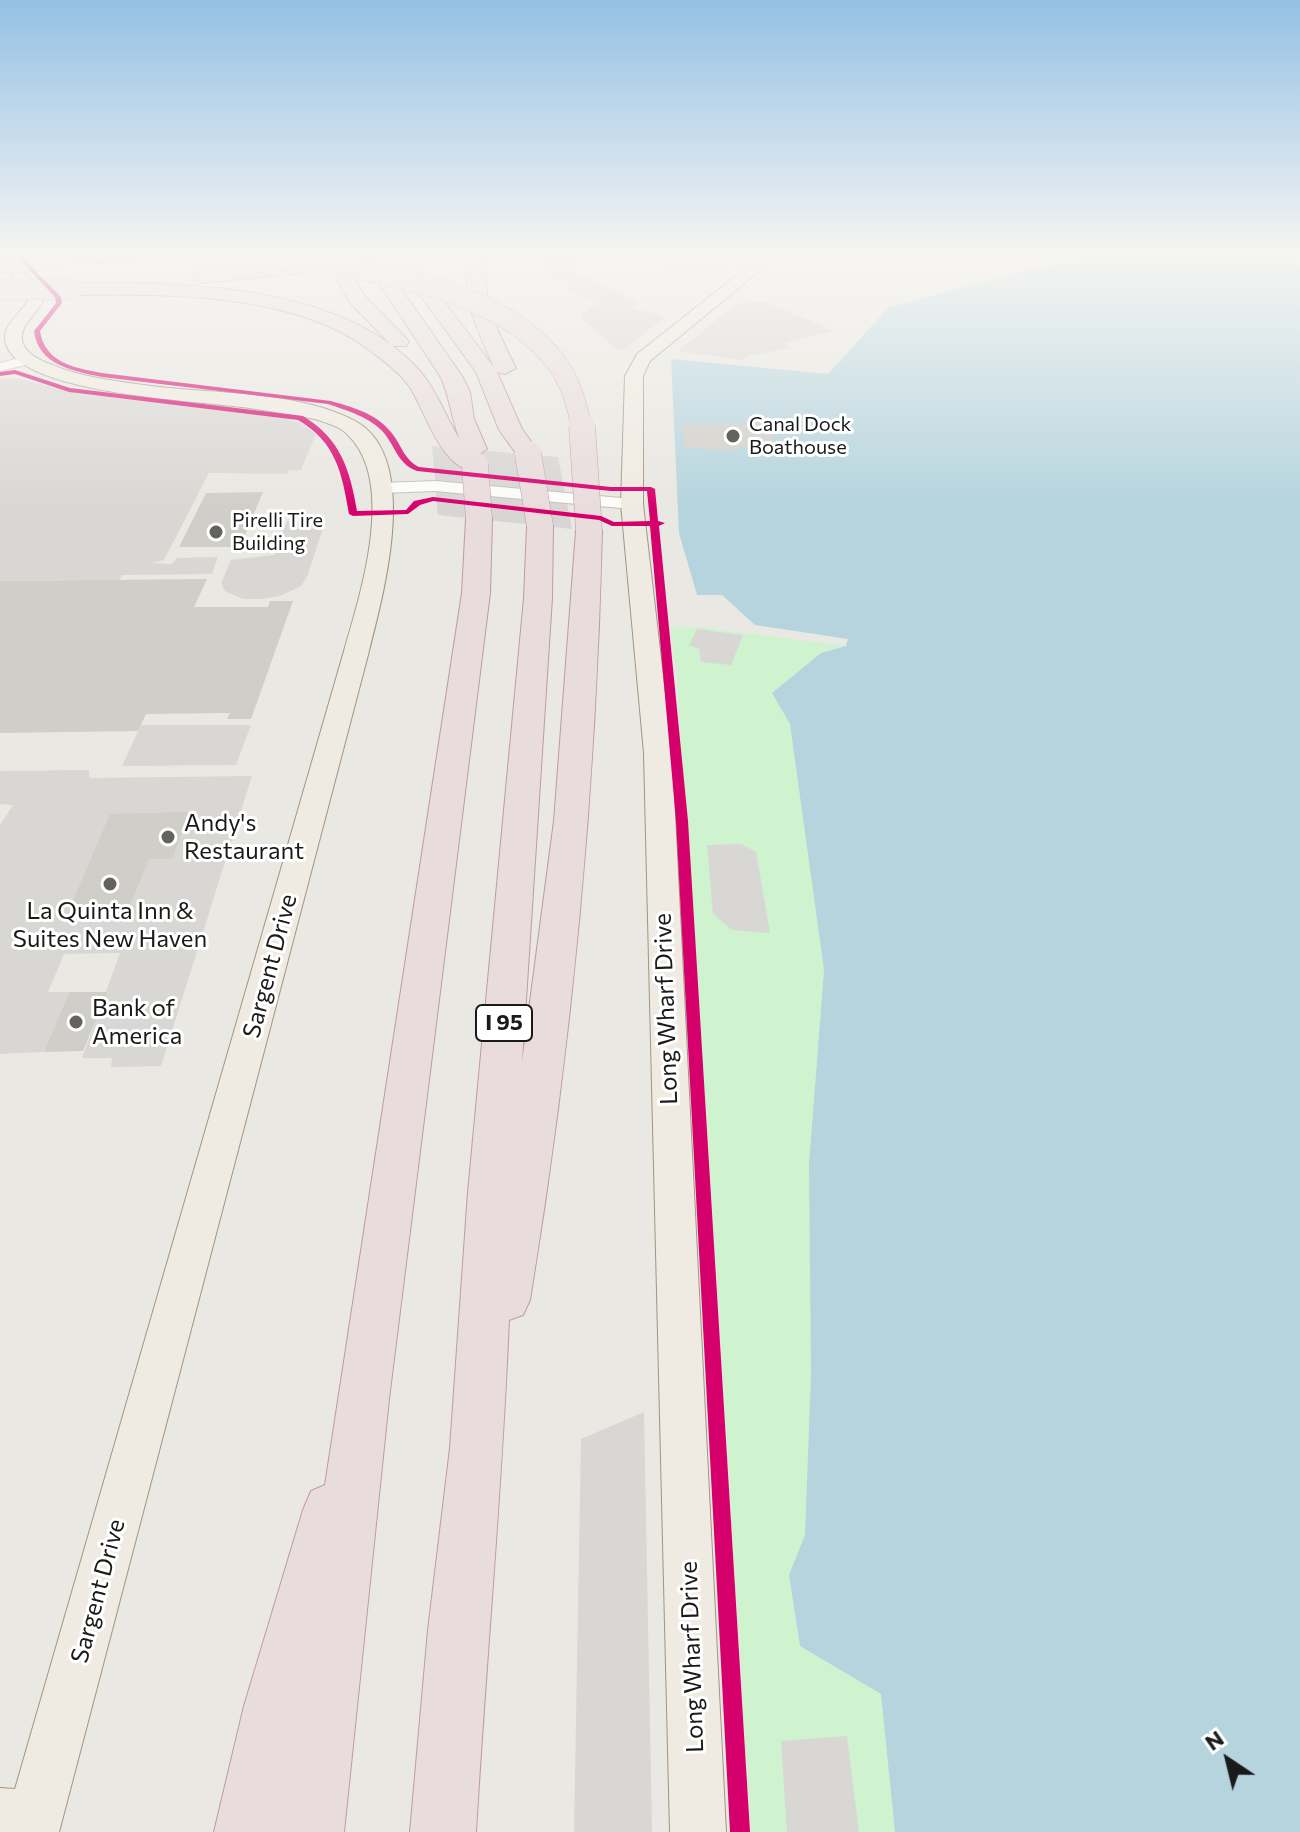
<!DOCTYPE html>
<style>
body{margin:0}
#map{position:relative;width:1300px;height:1832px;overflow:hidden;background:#eae8e2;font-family:Commissioner,sans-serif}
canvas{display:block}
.north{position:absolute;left:1188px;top:1720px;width:80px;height:80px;-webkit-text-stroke:6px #fff;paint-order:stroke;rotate:325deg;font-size:22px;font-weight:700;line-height:32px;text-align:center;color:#1a1a1a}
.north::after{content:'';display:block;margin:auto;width:28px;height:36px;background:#1a1a1a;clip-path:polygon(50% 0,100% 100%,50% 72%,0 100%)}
</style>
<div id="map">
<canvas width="1300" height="1832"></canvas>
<div class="north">N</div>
</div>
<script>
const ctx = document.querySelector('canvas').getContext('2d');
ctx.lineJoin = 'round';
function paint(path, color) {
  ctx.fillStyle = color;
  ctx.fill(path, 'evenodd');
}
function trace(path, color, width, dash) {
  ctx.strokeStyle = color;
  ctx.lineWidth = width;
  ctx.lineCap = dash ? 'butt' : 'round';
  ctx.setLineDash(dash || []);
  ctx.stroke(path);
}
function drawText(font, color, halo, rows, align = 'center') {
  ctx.font = font + ' Commissioner,sans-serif';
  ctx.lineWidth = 6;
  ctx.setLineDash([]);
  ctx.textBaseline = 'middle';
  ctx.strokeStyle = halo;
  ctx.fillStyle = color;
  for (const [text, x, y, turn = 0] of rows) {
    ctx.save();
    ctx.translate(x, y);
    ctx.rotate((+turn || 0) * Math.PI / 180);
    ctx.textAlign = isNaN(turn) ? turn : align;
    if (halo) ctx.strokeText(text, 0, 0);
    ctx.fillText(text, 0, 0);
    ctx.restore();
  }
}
const religious = new Path2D(`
 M432,446L558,457L572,529L438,515Z`);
const park = new Path2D(`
 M670,627H698L846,646L821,653L772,693L790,724L824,970L809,1164L811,1373L805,1535L789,1575L800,1646L881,1694L895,1832H751L707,1123L683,813L677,677Z`);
const parking = new Path2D(`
 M546,253H601L582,257L587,261L565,267L641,304L631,307L666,317L622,351L613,347L581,317V314L597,304L567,289L573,286L544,273L543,256Z
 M708,257L722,263L725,270L683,275L663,266Z
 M750,300L757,303L764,301L834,331L784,343L790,348L746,356L742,360L678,351L734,305Z
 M0,378L21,379L79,394L280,416L300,423L316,434L301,470H289L287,474L209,473L164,560L151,563L172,564L177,558L218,557L212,574L122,575L119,580L0,581Z
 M287,521L325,522L307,577L301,586L280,596L262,599H243L225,591L221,583L231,560L274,555Z
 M697,629L743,635L731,665L701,662L699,649L689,645Z
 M141,725H251L236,765L122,766Z
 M89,770V778L252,776L161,1066L111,1067L112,1058H82L120,953L64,954L48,992H69L44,1052L0,1054V825L13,805L0,804V771Z
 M741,844L756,852L770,933L732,930L713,914L707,845Z
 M644,1412L652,1832H574L581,1439Z
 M847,1736L859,1832H787L781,1741Z`);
const water = new Path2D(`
 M1093,253H1300V1832H895L881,1694L800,1646L789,1575L805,1535L811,1373L809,1164L824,970L790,724L772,693L821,653L846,646L848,639L755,625L722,595H697L679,533L671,359L828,374L889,307Z`);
const building = new Path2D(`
 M681,424H769L773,442L729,451L684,447Z
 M263,492L240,547H179L206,493Z
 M207,579L194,607H268L270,601H293L251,719H227L230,713L146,714L138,731L0,733V581Z
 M189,812L172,859H149L129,908L69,910L110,814Z
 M69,992H107L83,1051L44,1052Z`);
const minor = new Path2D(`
 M737,253H753L769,261L759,264Z
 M24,357L31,361L29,364L0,371V363Z
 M435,481L632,499L641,504L632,509L435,491L382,493L373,488L382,483Z`);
const major = new Path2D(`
 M0,253H10L45,295C42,311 22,321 22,337C21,351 39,360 50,364C82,378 117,381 151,386C214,394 299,391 355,421C422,457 383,595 369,651L59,1832H0V1788L15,1789L344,651C360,595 397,483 348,435C340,426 326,423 315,419C284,413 254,408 223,405C184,400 4,391 5,337C5,321 26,311 29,296L0,263Z
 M765,253H781L650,361L643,376V504L672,753L726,1832H670L644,753L621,504L625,376L637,354Z`);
const highway = new Path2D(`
 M200,253L199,259L193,260L58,264L49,259L58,254Z
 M359,253H395L386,258L312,272L200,283L191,277L200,271L312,262Z
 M395,253H413L427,279L494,367C477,329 459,296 470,253H488C479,297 497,330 516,368L505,374L497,372L522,429L540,454L536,459H520L499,430L476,372L409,280Z
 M343,269L349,270L364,295L406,338L409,342L406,346H392L349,302L334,274Z
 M382,269L388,270L462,376L470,392L474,419L487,449L478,455L487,465L484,470C443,480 426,410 409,386C398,371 382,360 368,349C292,292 164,294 73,295L64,289L73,283C181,282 342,283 420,371C437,391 446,417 460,440C451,418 450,396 440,376L373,274Z
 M479,511L488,514L492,519L490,593L389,1399L344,1832H214L244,1706L303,1510L311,1491L325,1485L462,593L466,519L470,514Z
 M540,518L549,520L553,526L552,598L522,1062L554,821L576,531L580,525H598L602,531C596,790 572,1045 530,1300L523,1315L509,1320C502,1491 486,1661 476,1832H410L428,1630L450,1448L468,1192L524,598L527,526L531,520Z`);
const highwayBridgeFar1 = new Path2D(`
 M193,255C301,259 489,270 558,365C571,383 577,406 582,428
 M0,264L58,259
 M0,290L73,289`);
const highwayBridge = new Path2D(`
 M582,426L589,531
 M528,454L540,526
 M475,465L479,519`);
const cycleway = new Path2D(`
 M18,253L61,297L62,303L40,331C45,363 75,368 102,373L331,401C352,407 375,413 390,431C401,443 403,459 419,467L611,487H651L655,489L658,521L665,523L659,526L688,821L750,1832H730L676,821L650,526H612L599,520L433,501L420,505L408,514L353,516L349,514C342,473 336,442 298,420L69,392L15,374L0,376V372L15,370L70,388L303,416C341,439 350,470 357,511L406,510L414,501L433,497L601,516L614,522L650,521L647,491H611L417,471C398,464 396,448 384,433C370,417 348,411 328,404L102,377C73,371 38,365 34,331L56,303L55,297L17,257L0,259V255Z`);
const markers = [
 [733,436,8,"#636260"],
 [216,532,8,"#636260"],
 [168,837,8,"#636260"],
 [110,884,8,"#636260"],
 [76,1022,8,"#636260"]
];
const farPoinames = [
 ["Canal Dock",749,424],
 ["Boathouse",749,447],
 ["Pirelli Tire",232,520],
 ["Building",232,543]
];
const shields = [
 [504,1023,56]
];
const shieldNames = [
 ["I 95",504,1023]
];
const poiNames = [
 ["Andy's",184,823],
 ["Restaurant",184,851],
 ["La Quinta Inn &",110,911,"center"],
 ["Suites New Haven",110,939,"center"],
 ["Bank of",92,1008],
 ["America",92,1036]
];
const streetNames = [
 ["Sargent Drive",270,966,-75],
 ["Long Wharf Drive",666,1009,-92],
 ["Sargent Drive",98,1591,-75],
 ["Long Wharf Drive",692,1657,-92]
];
paint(religious, '#d7d6d4');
paint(park, '#cff2cf');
paint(parking, '#d8d7d4');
paint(water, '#b5d4de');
paint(building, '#d0cec9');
trace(minor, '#c2c1be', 2);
trace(major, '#9f9680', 2);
trace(highway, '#bf9aa3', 2);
paint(minor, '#fcfcfb');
paint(major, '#f0ebe2');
paint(highway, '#e9dcdd');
trace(highwayBridgeFar1, '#bf9aa3', 21, []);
trace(highwayBridge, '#bf9aa3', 27, []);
trace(highwayBridgeFar1, '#e9dcdd', 20);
trace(highwayBridge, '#e9dcdd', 26);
paint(cycleway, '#d6006c');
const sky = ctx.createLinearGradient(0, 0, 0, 509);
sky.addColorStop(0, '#93c1e4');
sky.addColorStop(0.5, '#f6f5f2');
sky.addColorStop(1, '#f6f5f200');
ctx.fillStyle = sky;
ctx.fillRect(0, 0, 1300, 509);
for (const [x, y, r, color] of markers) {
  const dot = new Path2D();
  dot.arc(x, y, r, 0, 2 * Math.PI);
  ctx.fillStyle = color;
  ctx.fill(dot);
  trace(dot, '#fff', 3);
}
drawText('20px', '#1a1a1a', '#fff', farPoinames, 'left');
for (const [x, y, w] of shields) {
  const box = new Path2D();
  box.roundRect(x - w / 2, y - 18, w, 36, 6);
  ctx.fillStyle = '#fff';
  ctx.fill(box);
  trace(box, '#1a1a1a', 2);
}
drawText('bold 22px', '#1a1a1a', null, shieldNames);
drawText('24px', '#1a1a1a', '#fff', poiNames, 'left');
drawText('24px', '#1a1a1a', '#fff', streetNames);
</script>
